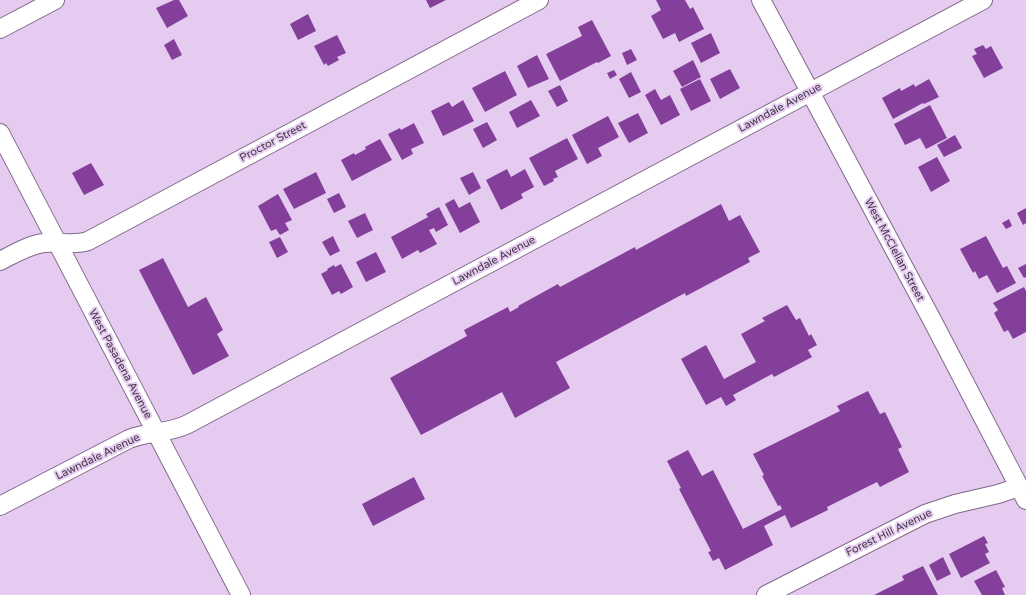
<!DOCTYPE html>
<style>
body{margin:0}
canvas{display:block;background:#e6cbf0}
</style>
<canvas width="1026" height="595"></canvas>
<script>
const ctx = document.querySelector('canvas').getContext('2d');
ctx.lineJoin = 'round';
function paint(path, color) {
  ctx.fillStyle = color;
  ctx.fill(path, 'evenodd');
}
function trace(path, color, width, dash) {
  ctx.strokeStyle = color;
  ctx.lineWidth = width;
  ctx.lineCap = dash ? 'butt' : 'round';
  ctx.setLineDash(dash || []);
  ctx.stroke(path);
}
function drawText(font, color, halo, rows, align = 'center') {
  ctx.font = font + ' "Varela Round",sans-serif';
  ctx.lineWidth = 4;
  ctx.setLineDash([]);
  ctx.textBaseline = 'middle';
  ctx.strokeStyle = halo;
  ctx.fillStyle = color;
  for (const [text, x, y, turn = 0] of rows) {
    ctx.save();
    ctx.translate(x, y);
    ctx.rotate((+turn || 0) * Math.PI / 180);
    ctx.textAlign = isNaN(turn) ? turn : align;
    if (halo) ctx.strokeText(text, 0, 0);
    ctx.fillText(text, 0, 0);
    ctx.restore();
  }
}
const building = new Path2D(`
 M174,0H179L188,16L167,28L156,8Z
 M426,0H446L430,8Z
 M656,0H685L690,9L693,7L704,29L679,42L675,33L663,39L651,16L661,10Z
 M308,14L316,31L298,40L290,24Z
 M592,20L611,56L598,63L597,62L560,81L546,54L582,36L578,27Z
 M711,33L720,53L701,63L691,43Z
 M337,35L346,53L337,57L339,60L328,66L326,63L324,65L314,46Z
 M174,39L182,55L172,60L164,45Z
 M983,45L986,49L991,46L1003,68L984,78L972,56L977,54L974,49Z
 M631,49L637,60L627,65L622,53Z
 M537,55L549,79L528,88L517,66Z
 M693,60L701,77L682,87L673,71Z
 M730,69L740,88L720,99L710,79Z
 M614,70L617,75L610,79L607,73Z
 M505,71L517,95L485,112L472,88Z
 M631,72L641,92L629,98L619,79Z
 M700,79L711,101L691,111L680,89Z
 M929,79L939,97L924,104L923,103L893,119L882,98L900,88L901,91L914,84L915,87Z
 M560,85L568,101L557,107L548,91Z
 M655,89L661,100L670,95L680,115L661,125L645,95Z
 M463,100L474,121L443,136L431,111L449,102L452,107Z
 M531,100L540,116L517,128L509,112Z
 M930,105L947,138L926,149L920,138L905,145L894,124Z
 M638,113L648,133L629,143L618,123Z
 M608,116L619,137L598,148L602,156L587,164L572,135Z
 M487,122L497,140L483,148L473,129Z
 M414,123L424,143L411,149L413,154L402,160L388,134L400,128L401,130Z
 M955,135L962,148L944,157L937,145Z
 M567,138L578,159L555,171L558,177L553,179L554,181L544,186L529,158Z
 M380,139L392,160L352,181L341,160L354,153L355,155L366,149L365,147Z
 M937,157L950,181L931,192L918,167Z
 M91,163L104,185L84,195L72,173Z
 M507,169L511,177L525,169L534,187L521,194L523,198L501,210L486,180Z
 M316,172L326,193L294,209L283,189Z
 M473,172L481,188L469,195L460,178Z
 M339,193L346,207L334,213L327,199Z
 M278,194L292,220L285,223L289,230L280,235L276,229L271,231L258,206Z
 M454,199L459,208L470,202L480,222L460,233L445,204Z
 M721,204L729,221L740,215L760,252L748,258L750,262L686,296L685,293L556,362L570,388L515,418L502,392L421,435L390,378L467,336L464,330L508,307L510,312L519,307L518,306L558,284L560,287L635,247L636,250Z
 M439,207L448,225L436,232L434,228L429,230L437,244L420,253L418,250L402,259L391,237L428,217L426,214Z
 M1026,208V223L1023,225L1017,213Z
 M365,213L373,230L357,238L348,221Z
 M1009,219L1012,226L1006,229L1002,223Z
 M333,236L340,251L330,256L322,242Z
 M986,236L1003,268L1007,266L1016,283L997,293L987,275L979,279L975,271L973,273L960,249Z
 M280,237L288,252L277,258L269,242Z
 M376,252L386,272L366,282L356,262Z
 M163,258L188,307L206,297L223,330L217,334L229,356L193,375L139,270Z
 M341,264L353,287L341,294L339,291L332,295L321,274L328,270L327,269L334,265L335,267Z
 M1026,264V277L1024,278L1018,268Z
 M1024,287L1026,291V332L1013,339L1008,330L1004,332L994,313L998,310L993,303Z
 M787,305L796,320L800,318L809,336L811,334L817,345L808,350L812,357L774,377L772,374L733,395L736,400L726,406L721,397L706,405L681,359L706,345L724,379L756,362L741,334L765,321L762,318Z
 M868,391L880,414L885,412L902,447L898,449L909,472L880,487L877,482L827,507L828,510L791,528L785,515L764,526L773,545L725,570L719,558L713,561L708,552L711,551L679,489L681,488L667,461L688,450L702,476L713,470L743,529L782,509L780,505L778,506L762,476L764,475L753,454L840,411L837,406Z
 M414,477L425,499L373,526L362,504Z
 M984,536L988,543L985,544L989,552L985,554L990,563L961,578L949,554Z
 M943,557L951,574L937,581L929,565Z
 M923,566L938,595H874L904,580L902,576Z
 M996,570L1005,587L1002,588L1005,595H982L974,581Z`);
const minor = new Path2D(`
 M761,0L931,318L1026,500
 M0,29L55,0
 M0,133L241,595
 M0,261C14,254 28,245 44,243C59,241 74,246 88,241L539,0
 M0,506L129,439C148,431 169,434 188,424L983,0
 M766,595L925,514L955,504L998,494L1019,487`);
const streetNames = [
 ["Lawndale Avenue",780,108,-28],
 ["Proctor Street",273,142,-28],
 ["West McClellan Street",894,250,62],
 ["Lawndale Avenue",494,261,-28],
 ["West Pasadena Avenue",120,364,62],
 ["Lawndale Avenue",98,457,-26],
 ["Forest Hill Avenue",889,533,-26]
];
paint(building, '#833f9a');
trace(minor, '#806889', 20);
trace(minor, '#fff', 18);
drawText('11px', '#423846', '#e6cbf0', streetNames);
</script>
